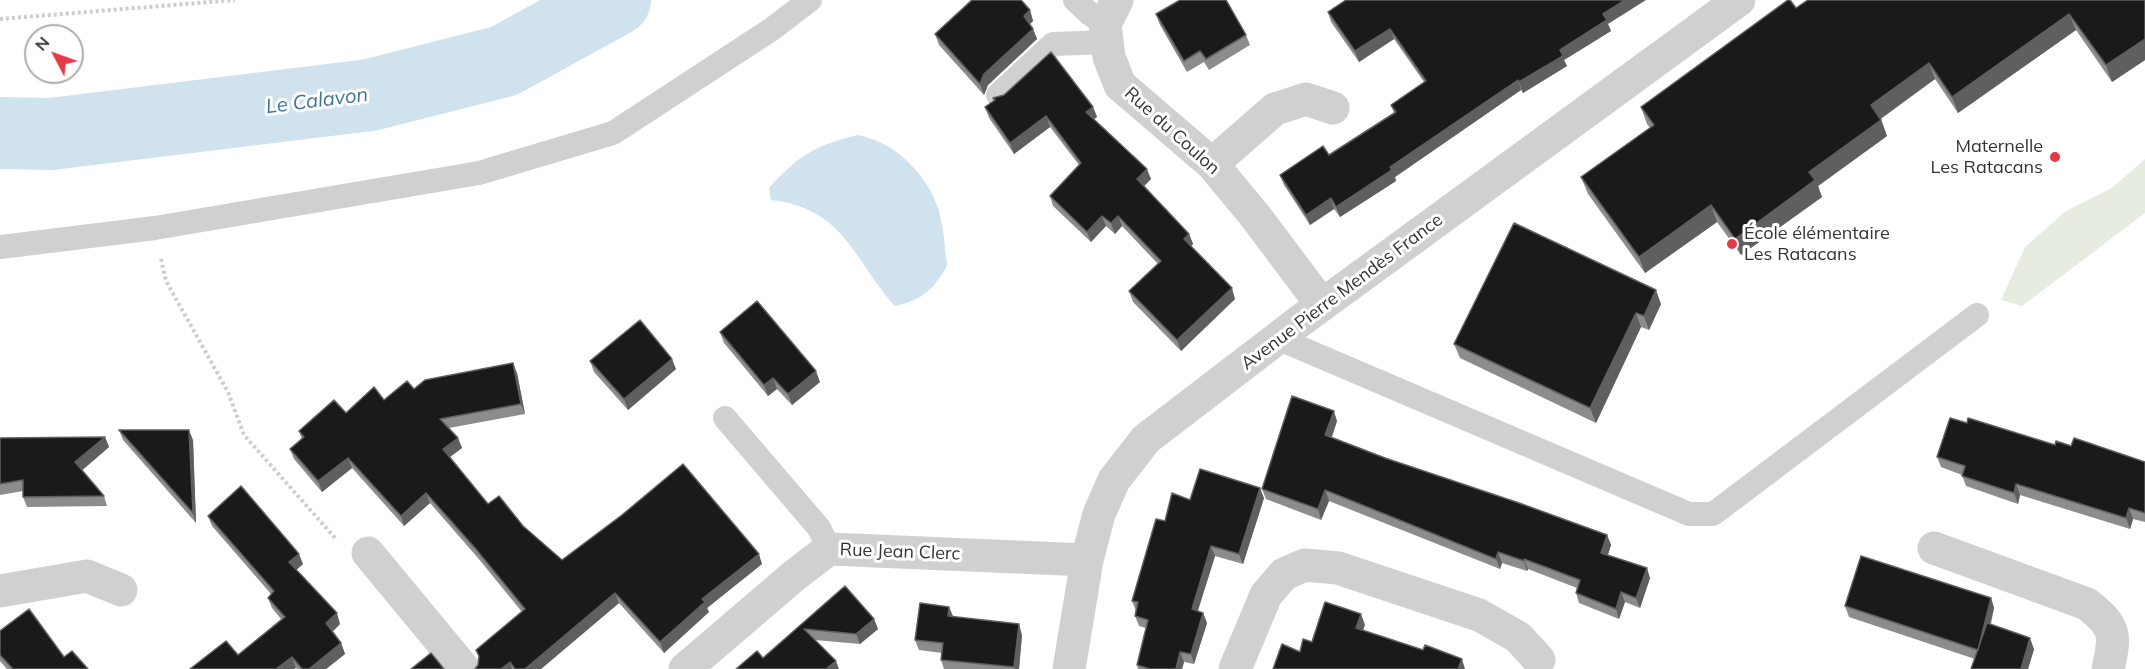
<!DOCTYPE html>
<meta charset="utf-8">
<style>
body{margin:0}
#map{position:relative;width:2145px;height:669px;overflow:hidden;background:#fff;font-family:Mulish,sans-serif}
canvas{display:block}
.north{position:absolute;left:24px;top:24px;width:60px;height:60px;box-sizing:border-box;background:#fff;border:2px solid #adadad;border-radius:50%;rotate:311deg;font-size:16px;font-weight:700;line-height:24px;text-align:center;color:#333}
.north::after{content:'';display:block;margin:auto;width:21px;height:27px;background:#e63946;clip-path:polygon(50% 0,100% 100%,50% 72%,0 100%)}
</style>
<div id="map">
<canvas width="2145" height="669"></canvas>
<div class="north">N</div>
</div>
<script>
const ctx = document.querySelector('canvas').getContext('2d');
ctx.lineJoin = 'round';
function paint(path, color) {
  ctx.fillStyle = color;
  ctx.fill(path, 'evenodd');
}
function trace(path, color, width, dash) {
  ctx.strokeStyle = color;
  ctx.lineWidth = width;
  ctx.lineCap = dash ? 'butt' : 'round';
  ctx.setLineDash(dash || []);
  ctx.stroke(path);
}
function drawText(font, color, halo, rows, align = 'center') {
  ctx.font = font + ' Mulish,sans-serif';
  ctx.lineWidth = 6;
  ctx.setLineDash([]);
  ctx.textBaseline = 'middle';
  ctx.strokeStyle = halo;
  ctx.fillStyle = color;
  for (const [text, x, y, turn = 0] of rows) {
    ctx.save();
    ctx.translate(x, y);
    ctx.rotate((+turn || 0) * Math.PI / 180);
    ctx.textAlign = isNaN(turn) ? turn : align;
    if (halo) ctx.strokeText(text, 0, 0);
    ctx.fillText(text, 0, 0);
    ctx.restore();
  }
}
const green = new Path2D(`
 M2145,159V213L2022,306L2001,300L2025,247L2066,211L2112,188Z`);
const water = new Path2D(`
 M858,135C880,140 898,150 913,167C936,192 942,214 945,247C945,252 947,260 947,265C946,269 942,274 940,277C929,294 915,302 895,306C853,259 844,208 771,200L769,188C800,154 814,146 858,135Z`);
const river = new Path2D(`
 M0,133L51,134L370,95L504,61L615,0`);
const path = new Path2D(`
 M0,19L235,0
 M161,259L166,281L228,392L244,435L336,539`);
const service = new Path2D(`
 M1075,0L1090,14L1105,24
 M998,95L1053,44L1107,42
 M0,247L155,228L479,173L613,133L772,29L810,0
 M1277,338L1689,514H1713L1977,315
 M725,418L819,528L829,549`);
const minor = new Path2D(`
 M1117,0L1105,24L1109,57L1120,85L1212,164L1256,217L1322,305
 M1212,164L1275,109L1306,99L1333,108
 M1934,548L2087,604C2116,627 2116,634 2108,669
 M368,553L464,669
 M0,591L87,576L121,590
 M685,669L795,575L829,549L1087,560
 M1069,669L1087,560L1099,514L1114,480L1146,439L1300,321L1739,0
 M1235,669L1266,595L1284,574L1305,565L1338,568L1479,615L1518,637L1539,660`);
const wall = new Path2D(`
 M2145,0V60L2112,82L2076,30L1958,113L1935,79L1881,119L1887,136L1818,186L1822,197L1741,255L1717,222L1645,273L1588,194L1581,177L1650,128L1647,124L1641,107L1796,8Z
 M1030,10L1033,21L1030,24L1033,29L1037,39L988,85L984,95L939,45L935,34Z
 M1328,12L1608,24L1611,31L1564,60L1567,66L1523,93L1521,90L1395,177L1396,181L1340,217L1334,209L1310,225L1284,185L1280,175L1329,155L1394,113L1391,105L1424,82L1394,39L1359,62L1331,22Z
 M1156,14L1246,35L1250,45L1209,70L1204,62L1187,72L1160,25Z
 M993,98L1093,107L1097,117L1094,119L1151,179L1144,186L1189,234L1193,244L1191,246L1235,299L1181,351L1133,302L1129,291L1158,264L1122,226L1115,234L1106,226L1091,242L1053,206L1050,196L1079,165L1050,127L1014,154L989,118L985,107L994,100Z
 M1661,304L1649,330L1641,327L1596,423L1460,358L1454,344Z
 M720,332L820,382L792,405L777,389L768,396L724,343Z
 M590,361L676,369L628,410L594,372Z
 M517,373L525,414L449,428L458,438L462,448L450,457L488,504L523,526L562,560L762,564L707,608L709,612L664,653L619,603L541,669H475L522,612L478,558L430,503L404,526L352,468L322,492L294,459L290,449L302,439L299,431L346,413L384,400Z
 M1337,421L1332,437L1385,458L1607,535L1611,545L1608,555L1650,578L1640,608L1625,602L1619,619L1579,603L1576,593L1577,588L1528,569L1527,571L1502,563L1500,569L1329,501L1321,520L1266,499L1262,489Z
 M1967,423L2055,445L2071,446L2145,462V522L2133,519L2130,529L2020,495L2018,504L1966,486L1962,475L1941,467L1937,457Z
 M119,430L193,440L196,523L123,440Z
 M105,437L109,447L82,470L104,496L107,506L27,507L23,497V491L0,495V438Z
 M1264,498L1243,564L1215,556L1198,611L1203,613L1207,623L1194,664L1184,662L1182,669H1138L1137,665L1146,628L1139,626L1135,616L1136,611L1132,601L1190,500Z
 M208,516L303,564L296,570L340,624L332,632L341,643L345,654L326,669H297L296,668L238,655L281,619L272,608L268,598L271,594L212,526Z
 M845,586L874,619L878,629L860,644L815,640L763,658Z
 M1991,598L1994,608L1991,624L2034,649L2028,669H1971L1975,659L1849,617L1845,606Z
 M949,607L953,616L1022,635L1019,669H944L941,660L942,653L919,650L915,640Z
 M0,631L64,657L88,669H7L0,661Z`);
const shadedWall = new Path2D(`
 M1625,0H1646L1608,24L1611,31L1564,60L1567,66L1523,93L1519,82L1603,14Z
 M1030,10L1033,21L1027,27L1024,16Z
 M2069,14L2076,30L1958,113L1952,97Z
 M1033,29L1037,39L988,85L984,95L980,84L984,74Z
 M1390,29L1394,39L1359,62L1355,51Z
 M2145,39V60L2112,82L2106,65Z
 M1929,63L1935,79L1877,121L1871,105Z
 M1518,80L1521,90L1395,177L1396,181L1340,217L1336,207L1390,167Z
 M1093,107L1097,117L1090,122L1086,112Z
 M1046,116L1050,127L1014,154L1010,143Z
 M1881,120L1887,136L1818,186L1822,197L1741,255L1735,239L1809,172Z
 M1147,169L1151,179L1141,189L1137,179Z
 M1331,198L1334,209L1310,225L1306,215Z
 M1711,205L1717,222L1645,273L1639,257Z
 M1102,216L1106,226L1091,242L1087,232Z
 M1118,216L1122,226L1115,234L1111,223Z
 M1189,234L1193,244L1187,250L1184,239Z
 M1232,288L1235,299L1181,351L1177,340Z
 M1656,290L1661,304L1649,330L1644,316Z
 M1636,313L1641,327L1596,423L1590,408Z
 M672,359L676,369L628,410L624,399Z
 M513,363L517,373L525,414L521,404Z
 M816,371L820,382L792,405L788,394Z
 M773,378L777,389L768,396L764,385Z
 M1334,411L1337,421L1329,445L1325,435Z
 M189,430L193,440L196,523L193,513Z
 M105,437L109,447L79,473L75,462Z
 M458,438L462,448L447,459L443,449Z
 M348,458L352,468L322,492L318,481Z
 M2016,484L2020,495L2018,504L2014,493Z
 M1260,488L1264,498L1243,564L1239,554Z
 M1325,490L1329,501L1321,520L1318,509Z
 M426,493L430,503L404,526L401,516Z
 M2129,508L2133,519L2130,529L2126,518Z
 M1607,535L1611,545L1605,563L1601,553Z
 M1211,546L1215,556L1195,619L1192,609Z
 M1498,552L1502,563L1500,569L1496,559Z
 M299,554L303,564L293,573L289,562Z
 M759,554L762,564L707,608L709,612L664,653L660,642L702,599Z
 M1524,559L1528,569L1527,571L1524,561Z
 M1647,568L1650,578L1640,608L1636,598Z
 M1621,592L1625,602L1619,619L1616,609Z
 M615,593L619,603L541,669H525Z
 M1991,598L1994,608L1981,661L1978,650Z
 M949,607L953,617L948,616Z
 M337,613L340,624L330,634L326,623Z
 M1203,613L1207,623L1194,664L1191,654Z
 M1361,614L1365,625L1360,638L1356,628Z
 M874,619L878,629L860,644L856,634Z
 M1019,624L1022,635L1019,669H1015L1014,667Z
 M2030,638L2034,649L2028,669H2021Z
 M341,643L345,654L326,669H309Z
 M1180,652L1184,662L1182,669H1176Z
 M292,657L296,668L294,669H276Z
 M1462,659L1465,669H1458Z
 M836,661L839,669H826Z
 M510,662L512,669H501Z`);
const building = new Path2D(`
 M972,0H1021L1030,10L1024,16L1033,29L984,74L980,84L935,34Z
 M1180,0H1226L1246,35L1206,59L1200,51L1184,61L1156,14Z
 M1346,0H1625L1603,14L1607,20L1560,50L1563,56L1519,82L1518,80L1390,167L1392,170L1336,207L1331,198L1306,215L1280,175L1323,146L1329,155L1396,112L1391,105L1426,81L1390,29L1355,51L1328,12Z
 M1788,0H1790L1796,8L1808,0H2145V39L2106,65L2069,14L1952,97L1929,63L1871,105L1881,120L1809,172L1815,180L1735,239L1711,205L1639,257L1581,177L1654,125L1641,107Z
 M1051,52L1093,107L1086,112L1147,169L1137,179L1189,234L1184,239L1232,288L1177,340L1129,291L1161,261L1118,216L1111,223L1102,216L1087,232L1050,196L1081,163L1046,116L1010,143L985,107L995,100L993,98L1004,95Z
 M1514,223L1656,290L1644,316L1636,313L1590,408L1454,344Z
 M757,301L816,371L788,394L773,378L764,385L720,332Z
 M640,320L672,359L624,399L590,361Z
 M513,363L521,404L440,419L458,438L443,449L488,504L499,496L523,526L562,560L622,515L683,464L759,554L702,599L705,602L660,642L615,593L525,669H515L510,662L501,669H475L478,665L479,656L476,650L525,609L475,548L426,493L401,516L348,458L318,481L290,449L304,437L299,431L334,400L346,413L374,387L384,400L407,381L414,389L425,380Z
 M1292,396L1334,411L1325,435L1385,458L1519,503L1607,535L1601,553L1647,568L1636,598L1621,592L1616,609L1576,593L1580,580L1524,559V561L1498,552L1496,559L1325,490L1318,509L1262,489Z
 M1950,418L1967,423L1968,418L2055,445L2056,441L2071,446L2074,438L2145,462V513L2129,508L2126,518L2016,484L2014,493L1962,476L1965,466L1937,457Z
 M119,430H189L193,513Z
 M105,437L75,462L104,496L23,497V480L0,484V438Z
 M1200,469L1260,488L1239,554L1211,546L1192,609L1203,613L1191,654L1180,652L1176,669H1150L1137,665L1148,620L1135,616L1138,602L1132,601L1156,519L1165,521L1172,493L1190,500Z
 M241,486L299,554L289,562L337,613L326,623L341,643L309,669H302L292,657L276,669H190L226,641L238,655L285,617L268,598L274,591L208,516Z
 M1861,556L1991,598L1978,650L1845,606Z
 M845,586L874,619L856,634L804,629L836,661L826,669H736L757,651L763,658Z
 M1325,602L1361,614L1356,628L1423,650L1425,645L1462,659L1458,669H1273L1282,644L1300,652L1303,639L1312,642Z
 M920,603L949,607L948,616L1019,624L1014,667L941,660L943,643L915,640Z
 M29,609L64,657L72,651L88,669H13L0,655V631Z
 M1987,623L2030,638L2021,669H1971Z
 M431,653L444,669H411Z`);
const markers = [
 [2055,157,6,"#e63946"],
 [1732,244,6,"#e63946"]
];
const streetNames = [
 ["Rue du Coulon",1172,131,42],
 ["Avenue Pierre Mendès France",1342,292,-37],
 ["Rue Jean Clerc",900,552,2]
];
const poiNames = [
 ["Maternelle",2043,147],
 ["Les Ratacans",2043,168],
 ["École élémentaire",1744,234,"left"],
 ["Les Ratacans",1744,255,"left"]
];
const waterNames = [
 ["Le Calavon",317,101,-7]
];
paint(green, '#e6ecdf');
paint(water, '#cfe2ee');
trace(river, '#cfe2ee', 72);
trace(path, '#cdcdcd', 4, [3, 3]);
trace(service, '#d0d0d0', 24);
trace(minor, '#d0d0d0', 33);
paint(wall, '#8c8c8c');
paint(shadedWall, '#5f5f5f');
paint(building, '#1a1a1a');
trace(building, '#5f5f5f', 1.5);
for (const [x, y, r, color] of markers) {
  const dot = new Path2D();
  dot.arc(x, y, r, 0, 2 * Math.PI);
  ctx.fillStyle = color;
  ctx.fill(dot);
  trace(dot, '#fff', 2);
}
drawText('18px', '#333', '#fff', streetNames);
drawText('18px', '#333', '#fff', poiNames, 'right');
drawText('italic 20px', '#3f7597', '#fff', waterNames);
</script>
